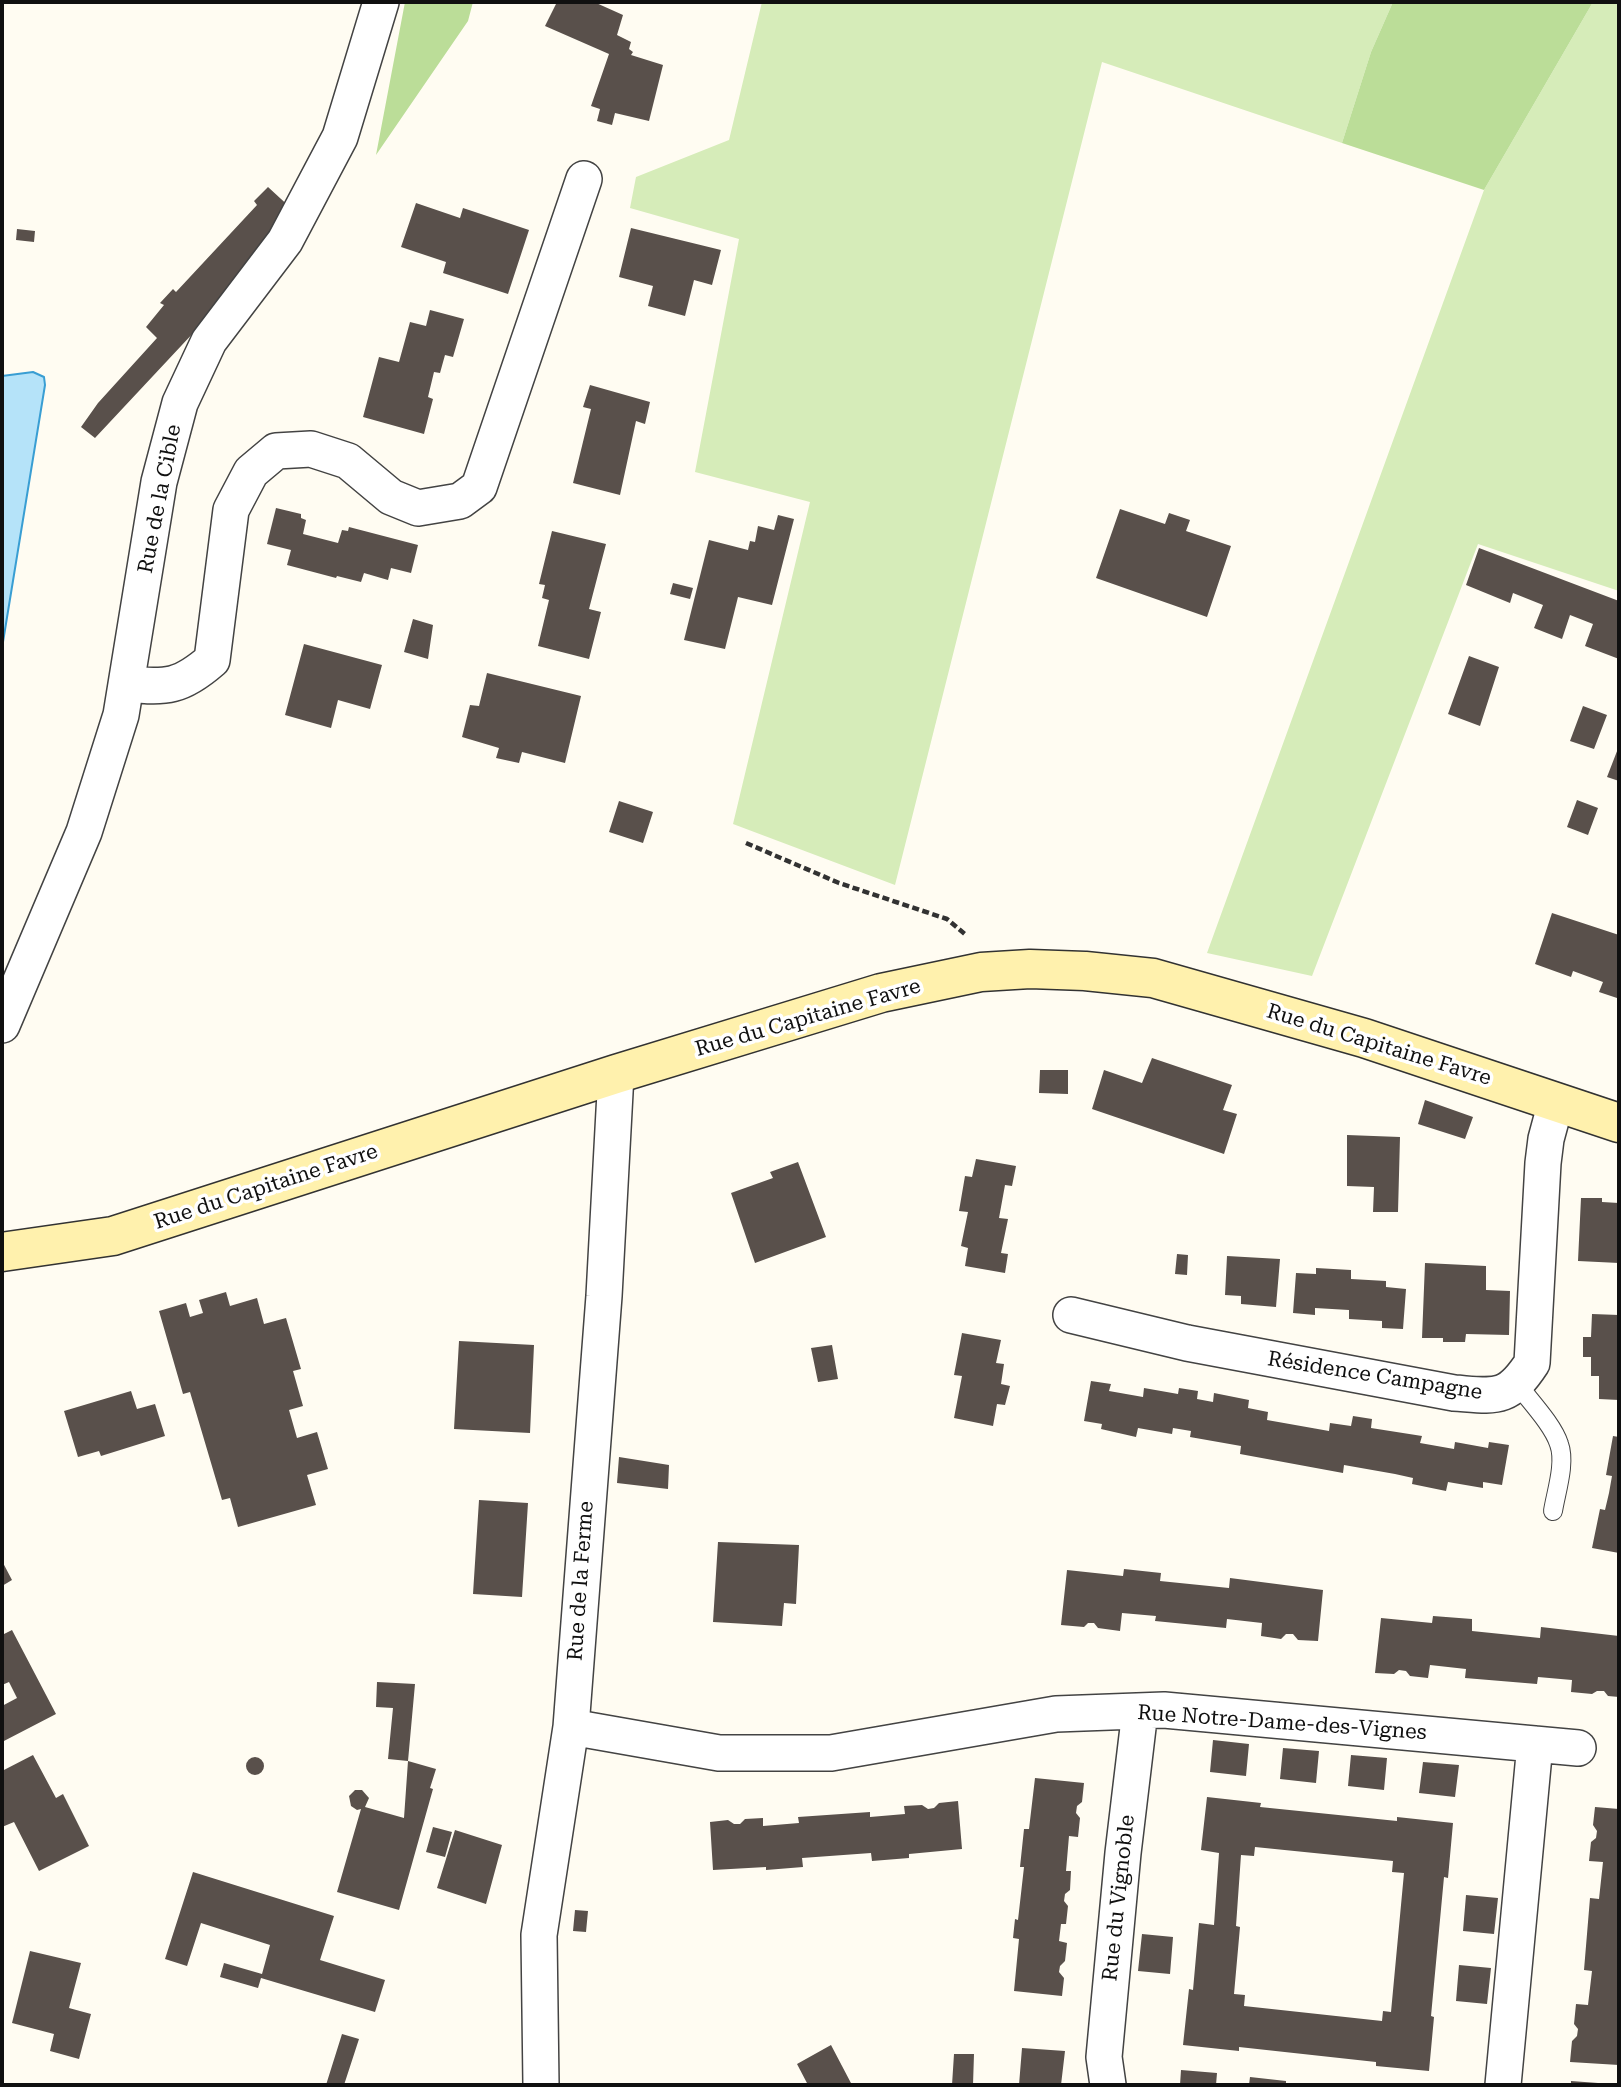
<!DOCTYPE html>
<meta charset="utf-8">
<style>
body{margin:0}
#map{position:relative;width:1621px;height:2087px;overflow:hidden;background:#fffcf2;font-family:"Roboto Serif",serif}
canvas{display:block}
.frame{position:absolute;inset:0;border:4px solid #101010;pointer-events:none}
</style>
<div id="map">
<canvas width="1621" height="2087"></canvas>
<div class="frame"></div>
</div>
<script>
const ctx = document.querySelector('canvas').getContext('2d');
ctx.lineJoin = 'round';
function paint(path, color) {
  ctx.fillStyle = color;
  ctx.fill(path, 'evenodd');
}
function trace(path, color, width, dash) {
  ctx.strokeStyle = color;
  ctx.lineWidth = width;
  ctx.lineCap = dash ? 'butt' : 'round';
  ctx.setLineDash(dash || []);
  ctx.stroke(path);
}
function drawText(font, color, halo, rows, align = 'center') {
  ctx.font = font + ' "Roboto Serif",serif';
  ctx.lineWidth = 7;
  ctx.setLineDash([]);
  ctx.textBaseline = 'middle';
  ctx.strokeStyle = halo;
  ctx.fillStyle = color;
  for (const [text, x, y, turn = 0] of rows) {
    ctx.save();
    ctx.translate(x, y);
    ctx.rotate((+turn || 0) * Math.PI / 180);
    ctx.textAlign = isNaN(turn) ? turn : align;
    if (halo) ctx.strokeText(text, 0, 0);
    ctx.fillText(text, 0, 0);
    ctx.restore();
  }
}
const green = new Path2D(`
 M762,2H1393L1371,52L1342,143L1102,62L895,885L733,824L810,502L695,472L739,239L630,208L636,177L729,140Z
 M1593,2H1619V591L1478,544L1312,976L1207,953L1484,190Z`);
const forest = new Path2D(`
 M405,2H473L468,21L376,155Z
 M1393,2H1593L1484,190L1342,143L1371,52Z`);
const water = new Path2D(`
 M33,372L44,377L45,385L2,648V376Z`);
const building = new Path2D(`
 M557,2H594L623,15L617,35L631,42L629,49L633,52L631,55L663,65L649,121L615,113L612,125L597,121L600,109L591,106L609,54L545,26Z
 M268,187L293,210L268,253L95,438L81,427L98,403L157,338L146,327L164,305L160,303L173,289L176,292L257,205L254,201Z
 M416,203L460,218L463,208L529,230L508,294L443,273L446,262L401,247Z
 M631,228L721,250L712,285L694,280L685,316L648,306L653,286L619,277Z
 M17,229L35,231L34,242L16,240Z
 M430,310L464,319L453,357L445,355L440,373L434,372L428,397L433,399L424,434L363,417L379,357L399,362L410,322L426,326Z
 M590,385L650,402L645,424L636,421L620,495L573,483L591,409L583,407Z
 M276,508L301,514V518L306,520L303,534L338,543L342,530L348,531L349,527L418,545L411,573L391,568L388,580L364,573L361,582L337,576L336,578L287,565L291,550L267,544Z
 M1120,509L1165,524L1169,513L1190,520L1186,531L1231,546L1207,617L1096,578Z
 M778,515L794,519L772,605L738,597L725,649L684,640L709,540L748,550L750,541L755,542L758,526L774,530Z
 M552,531L606,544L589,609L601,612L589,659L538,646L549,600L542,598L545,585L539,584Z
 M1479,548L1619,601V659L1585,646L1593,624L1570,615L1562,639L1534,628L1543,605L1513,593L1510,603L1466,585Z
 M673,583L693,588L690,599L670,594Z
 M413,619L433,625L428,659L404,652Z
 M304,644L382,665L370,709L338,700L331,728L285,715Z
 M1469,656L1499,667L1480,726L1448,714Z
 M487,673L581,696L565,763L522,752L519,763L496,758L499,748L462,737L470,705L479,706Z
 M1583,706L1607,715L1594,749L1570,741Z
 M1619,746V781L1607,777Z
 M1577,800L1598,808L1588,835L1567,827Z
 M619,801L653,812L643,843L609,832Z
 M1552,913L1619,935V991L1617,998L1599,992L1603,982L1573,971L1571,977L1535,964Z
 M1152,1058L1232,1085L1223,1110L1237,1114L1224,1154L1092,1109L1104,1070L1142,1083Z
 M1040,1070H1068V1094L1039,1093Z
 M1425,1100L1473,1117L1465,1139L1418,1124Z
 M1347,1135L1400,1137L1398,1212H1373L1374,1187L1347,1186Z
 M976,1159L1016,1166L1012,1186L1005,1185L999,1218L1008,1219L1001,1253L1008,1254L1005,1273L965,1266L968,1248L961,1246L968,1212L959,1211L965,1176L972,1177Z
 M798,1162L826,1237L755,1263L731,1193L773,1178L770,1172Z
 M1581,1198H1602V1202L1619,1203V1263L1578,1261Z
 M1177,1254L1188,1255L1187,1275L1175,1274Z
 M1227,1256L1280,1259L1276,1307L1241,1304V1296L1225,1295Z
 M1425,1263L1486,1266V1290L1510,1291L1509,1335L1466,1334L1465,1342H1443V1338H1422Z
 M1316,1268L1351,1270V1279L1386,1281V1287L1406,1289L1403,1329L1382,1328V1321L1349,1319V1310L1315,1308V1315L1293,1313L1296,1273L1316,1274Z
 M226,1292L230,1306L257,1298L264,1324L286,1318L301,1369L293,1371L303,1406L289,1410L297,1438L317,1432L328,1469L307,1475L316,1505L238,1527L230,1498L222,1500L190,1392L183,1394L159,1311L186,1303L190,1317L203,1313L199,1300Z
 M1592,1314L1619,1315V1400L1599,1399V1376H1591V1357H1583V1337H1591Z
 M962,1333L1001,1340L996,1363L1004,1364L1001,1384L1010,1386L1005,1405L997,1404L993,1426L954,1418L962,1376L954,1375Z
 M459,1341L534,1345L530,1433L454,1429Z
 M832,1345L838,1379L818,1382L811,1348Z
 M1091,1381L1111,1384L1109,1391L1143,1397L1144,1388L1178,1394L1179,1388L1198,1391L1197,1399L1213,1402L1214,1393L1249,1400L1248,1408L1268,1412L1267,1420L1329,1431L1330,1423L1351,1426L1353,1416L1372,1419L1371,1428L1422,1436L1420,1443L1454,1449L1455,1442L1488,1448L1489,1442L1509,1445L1502,1485L1483,1482V1488L1448,1482L1446,1491L1412,1484L1413,1478L1395,1474L1344,1465L1343,1473L1240,1454L1241,1446L1190,1437L1191,1431L1173,1428L1172,1434L1138,1428L1136,1437L1101,1429L1102,1424L1084,1421Z
 M131,1391L137,1409L155,1404L165,1436L101,1456L99,1451L78,1457L64,1411Z
 M1613,1436L1619,1437V1553L1592,1548L1600,1509L1605,1510L1609,1493L1612,1476L1606,1475Z
 M619,1457L669,1465L668,1489L617,1483Z
 M479,1500L528,1503L522,1597L473,1594Z
 M718,1542L799,1545L796,1604L784,1603L782,1626L713,1622Z
 M2,1561L12,1580L2,1586Z
 M1124,1569L1161,1573L1160,1581L1229,1588L1230,1578L1323,1590L1318,1641L1298,1640L1293,1634H1286L1281,1639L1261,1636L1262,1623L1227,1619L1226,1628L1155,1621L1156,1616L1122,1613L1120,1631L1098,1628L1094,1623H1088L1084,1627L1061,1625L1067,1570L1123,1576Z
 M1433,1616L1472,1619V1631L1540,1638L1541,1627L1619,1636V1697L1608,1696L1604,1691H1597L1592,1694L1571,1692L1572,1680L1538,1677L1537,1684L1465,1678L1466,1669L1430,1665L1428,1678L1410,1676L1406,1671L1399,1670L1394,1674L1375,1673L1381,1618L1432,1623Z
 M12,1630L56,1714L2,1742V1706L17,1698L9,1682L2,1685V1635Z
 M377,1682L415,1684L408,1761L388,1759L393,1708L376,1707Z
 M1213,1740L1249,1744L1246,1776L1210,1772Z
 M1283,1748L1319,1751L1316,1783L1280,1779Z
 M33,1755L56,1798L63,1794L89,1846L39,1871L14,1822L2,1827V1771Z
 M1351,1755L1387,1758L1384,1790L1348,1786Z
 M246 1766a9 9 0 1 1 18 0a9 9 0 1 1-18 0Z
 M408,1761L436,1769L430,1788L433,1789L399,1910L337,1892L361,1809L357,1810L351,1806L349,1796L355,1790H362L369,1798L365,1807L404,1818Z
 M1423,1762L1459,1765L1455,1797L1419,1793Z
 M1035,1778L1084,1783L1082,1802L1077,1806L1076,1813L1080,1818L1078,1837L1069,1836L1066,1871H1071L1070,1890L1065,1894L1064,1901L1068,1906L1066,1924H1061L1059,1941L1067,1943L1065,1961L1060,1966L1059,1972L1064,1978L1062,1996L1014,1991L1019,1939L1013,1938L1015,1919L1018,1920L1024,1867H1020L1024,1829H1029Z
 M1207,1797L1261,1803L1260,1807L1397,1821V1817L1453,1823L1448,1878L1444,1877L1431,2016L1434,2017L1429,2071L1376,2066V2062L1239,2047V2051L1183,2045L1189,1989L1193,1990L1199,1923L1214,1925L1219,1853L1201,1850ZM1255,1847L1393,1861L1392,1872L1404,1873L1391,2012L1383,2011L1382,2021L1244,2006L1245,1995L1234,1994L1240,1927L1236,1926L1241,1855L1254,1856Z
 M958,1801L962,1849L909,1854V1858L872,1861L871,1853L802,1858L803,1867L766,1870V1867L713,1870L710,1822L728,1820L734,1824H740L745,1819L763,1818V1826L799,1823L798,1817L870,1812V1817L905,1814L904,1806L922,1805L928,1809L934,1808L939,1803Z
 M1595,1807L1619,1809V2065L1570,2062L1572,2041L1577,2036L1578,2029L1574,2024L1576,2004L1588,2005L1592,1971L1584,1970L1590,1898L1599,1899L1603,1862L1589,1861L1591,1842L1596,1838L1597,1831L1593,1825Z
 M433,1827L452,1832L445,1857L426,1852Z
 M455,1830L502,1845L486,1904L437,1888Z
 M193,1872L334,1916L320,1960L385,1980L375,2012L261,1978L258,1988L220,1977L224,1963L262,1974L270,1945L201,1923L187,1966L165,1959Z
 M1466,1895L1498,1898L1494,1934L1463,1931Z
 M575,1910L588,1911L586,1932L573,1931Z
 M1142,1934L1173,1937L1170,1974L1138,1971Z
 M30,1951L81,1963L69,2008L91,2014L79,2059L50,2051L54,2034L12,2023Z
 M1459,1965L1491,1968L1487,2004L1456,2001Z
 M342,2034L359,2039L344,2085H326Z
 M831,2045L852,2085H808L797,2064Z
 M1022,2048L1065,2051L1061,2085H1019Z
 M954,2054H974L973,2085H952Z
 M1181,2070L1217,2073L1216,2085H1180Z
 M1250,2077L1286,2081V2085H1249Z
 M1571,2081L1598,2083V2085H1571Z`);
const path = new Path2D(`
 M746,843L839,883L947,919L966,935`);
const lane = new Path2D(`
 M1518,1385C1530,1401 1553,1425 1559,1444C1566,1463 1556,1492 1553,1511`);
const street = new Path2D(`
 M127,684C167,688 181,687 212,660L231,510L251,472L276,451L311,449L348,461L391,497L418,508L460,501L479,487L584,179
 M2,1025L84,832L121,715L159,482L180,403L209,341L285,241L340,137L381,2
 M1071,1315L1187,1343L1454,1393C1496,1396 1507,1401 1532,1363L1543,1163L1546,1139L1556,1102
 M571,1727L719,1753H831L1056,1714L1164,1710L1578,1748
 M541,2085L539,1935L571,1727L604,1296L616,1074
 M1108,2085L1104,2057L1123,1853L1140,1711
 M1503,2085L1535,1744`);
const secondary = new Path2D(`
 M2,1252L113,1236L616,1074L881,993L981,972L1030,969L1085,971L1153,978L1364,1038L1619,1123`);
const streetNames = [
 ["Rue de la Cible",160,499,-79],
 ["Rue du Capitaine Favre",808,1018,-16],
 ["Rue du Capitaine Favre",1379,1045,17],
 ["Rue du Capitaine Favre",266,1187,-18],
 ["Résidence Campagne",1375,1376,9],
 ["Rue de la Ferme",581,1581,-86],
 ["Rue Notre-Dame-des-Vignes",1282,1723,4],
 ["Rue du Vignoble",1119,1898,-84]
];
paint(green, '#d6ecb9');
paint(forest, '#bbdd98');
paint(water, '#b5e3f9');
trace(water, '#399ed3', 2);
paint(building, '#59504b');
trace(lane, '#434343', 20);
trace(street, '#434343', 38);
trace(secondary, '#323232', 41);
trace(path, '#323232', 4.5, [7, 3.5]);
trace(lane, '#fff', 18);
trace(street, '#fff', 35);
trace(secondary, '#fff1ad', 38);
drawText('21px', '#101010', '#fff', streetNames);
</script>
